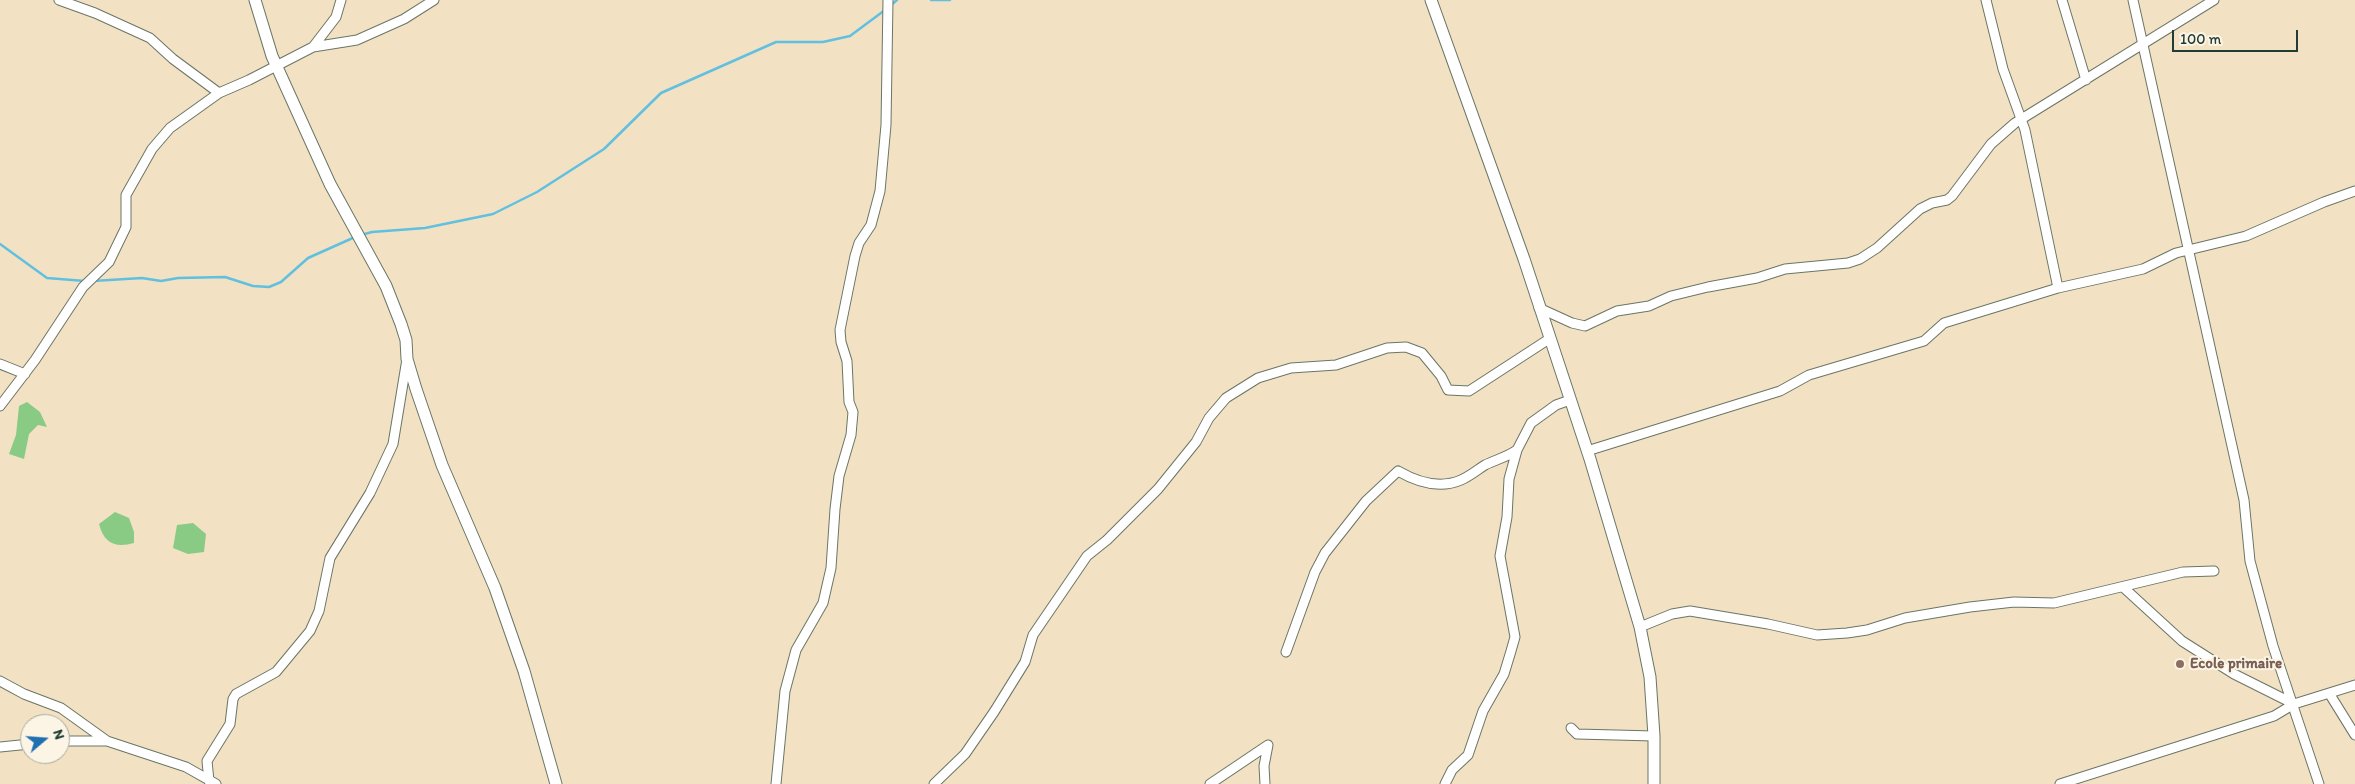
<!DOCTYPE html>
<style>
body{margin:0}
#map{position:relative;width:2355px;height:784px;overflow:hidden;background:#f3e1c3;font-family:Itim,sans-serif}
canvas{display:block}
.north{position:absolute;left:20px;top:714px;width:50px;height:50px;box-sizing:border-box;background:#fcf5e5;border:1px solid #a4ab9e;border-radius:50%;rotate:72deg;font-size:14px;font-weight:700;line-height:20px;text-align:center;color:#1f3d34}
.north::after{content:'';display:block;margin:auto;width:18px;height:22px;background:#1f6fb2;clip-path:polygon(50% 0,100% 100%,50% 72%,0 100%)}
.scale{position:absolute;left:2172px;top:30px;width:126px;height:22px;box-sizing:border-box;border:2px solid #1f3d34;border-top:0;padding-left:6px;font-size:15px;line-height:18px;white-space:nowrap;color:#1f3d34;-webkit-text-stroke:4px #fcf5e5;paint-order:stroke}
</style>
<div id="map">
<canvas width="2355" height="784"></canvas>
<div class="north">N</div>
<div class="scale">100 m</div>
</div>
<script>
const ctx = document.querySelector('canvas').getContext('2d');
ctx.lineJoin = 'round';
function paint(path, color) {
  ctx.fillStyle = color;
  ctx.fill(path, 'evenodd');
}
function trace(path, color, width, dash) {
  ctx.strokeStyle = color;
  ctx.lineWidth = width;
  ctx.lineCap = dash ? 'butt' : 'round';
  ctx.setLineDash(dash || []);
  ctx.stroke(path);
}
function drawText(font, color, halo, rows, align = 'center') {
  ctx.font = font + ' Itim,sans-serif';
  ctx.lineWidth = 4;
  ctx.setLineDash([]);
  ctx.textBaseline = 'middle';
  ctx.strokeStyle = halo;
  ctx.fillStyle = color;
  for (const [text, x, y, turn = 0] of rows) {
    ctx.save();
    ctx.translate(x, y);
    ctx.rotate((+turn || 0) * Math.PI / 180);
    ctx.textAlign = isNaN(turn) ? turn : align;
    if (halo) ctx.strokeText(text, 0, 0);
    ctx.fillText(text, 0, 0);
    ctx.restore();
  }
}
const green = new Path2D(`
 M27,402L40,412L47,427L38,425L29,434L24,459L9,454L16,435L19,406Z
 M115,512L129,518L134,532V543C116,548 104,544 99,524Z
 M193,523L206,534L204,552L188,554L173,548L177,525Z`);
const stream = new Path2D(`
 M931,0H950
 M891,5L897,0
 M361,235L372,232L425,228L493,214L537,192L604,149L661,93L776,42H823L850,36L885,10
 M0,244L47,278L85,281
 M93,281L142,278L161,281L178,278L225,277L253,286L269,287L281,282L308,258L355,237`);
const minor = new Path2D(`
 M59,0L95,13L150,38L173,59L219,93
 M1986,0L2003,69L2025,130L2058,288
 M2062,0L2086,80
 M2133,0L2244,500L2250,561L2273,646L2319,784
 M313,47L336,17L341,0
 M1539,308L1572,323L1585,326L1617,311L1649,306L1671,296L1708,287L1757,278L1785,269L1848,263L1860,259L1877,248L1920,209L1932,203L1947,200L1952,196L1991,144L2015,123L2214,0
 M0,364L25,374
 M0,406L35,360L83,287L109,262L126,227V195L152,149L170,128L219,93L249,80L313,47L357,40L404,19L434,0
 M1587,451L1780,391L1809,375L1924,341L1944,323L2058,288L2143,269L2176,253L2246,236L2324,202L2355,191
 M2123,587L2182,641L2234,674L2294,704
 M1640,627L1672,614L1690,611L1768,624L1817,635L1847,633L1867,630L1905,618L1970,607L2014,602L2054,603L2183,572L2214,571
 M1286,652L1315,572L1325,553L1366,501L1398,471C1417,482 1440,489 1461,480C1470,476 1477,470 1485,465C1495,460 1507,457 1517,450
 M0,681L24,694L61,708L107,741
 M2329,693L2355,735
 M1571,728L1577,734L1654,736
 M60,741H107L186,767L216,784
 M0,747L30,744
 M209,781L207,761L230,724L233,699L236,694L276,672L310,631L319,611L330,558L370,493L393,444L407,359
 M776,784L785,691L796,650L823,603L831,568L835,509L839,476L851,435L853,412L849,402L847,361L841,342L840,330L855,256L859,243L871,225L880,191L886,125L888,0
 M934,784L965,754L994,712L1025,662L1033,635L1087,556L1107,540L1158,489L1196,442L1209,418L1226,398L1258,378L1291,368L1336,365L1387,348L1406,347L1422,353L1441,376L1448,390L1469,391L1549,339
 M1210,784L1268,745
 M1265,784L1264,766L1268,745
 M1445,784L1452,770L1468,755L1483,711L1504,674L1511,651L1515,637L1500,556L1507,517L1509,479L1517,450L1531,423L1556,405L1570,400
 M2060,784L2274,716L2294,704L2355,685`);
const tertiary = new Path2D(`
 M255,0L272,56L330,184L386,286L401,324L406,340L407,359L416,389L442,465L495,588L524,671L556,784
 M1431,0L1524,259L1590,459L1640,627L1650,677L1654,736V784`);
const markers = [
 [2180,664,5,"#8d6e63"]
];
const educationNames = [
 ["Ecole primaire",2190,664]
];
paint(green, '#89cb84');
trace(stream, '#61c0df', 2.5);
trace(minor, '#697666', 11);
trace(tertiary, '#697666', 13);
trace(minor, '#fff', 9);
trace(tertiary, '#fff', 11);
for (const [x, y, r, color] of markers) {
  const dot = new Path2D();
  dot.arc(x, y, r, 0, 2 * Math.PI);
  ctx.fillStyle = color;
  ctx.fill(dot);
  trace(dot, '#fcf5e5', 2);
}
drawText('bold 15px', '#785e54', '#fcf5e5', educationNames, 'left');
</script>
